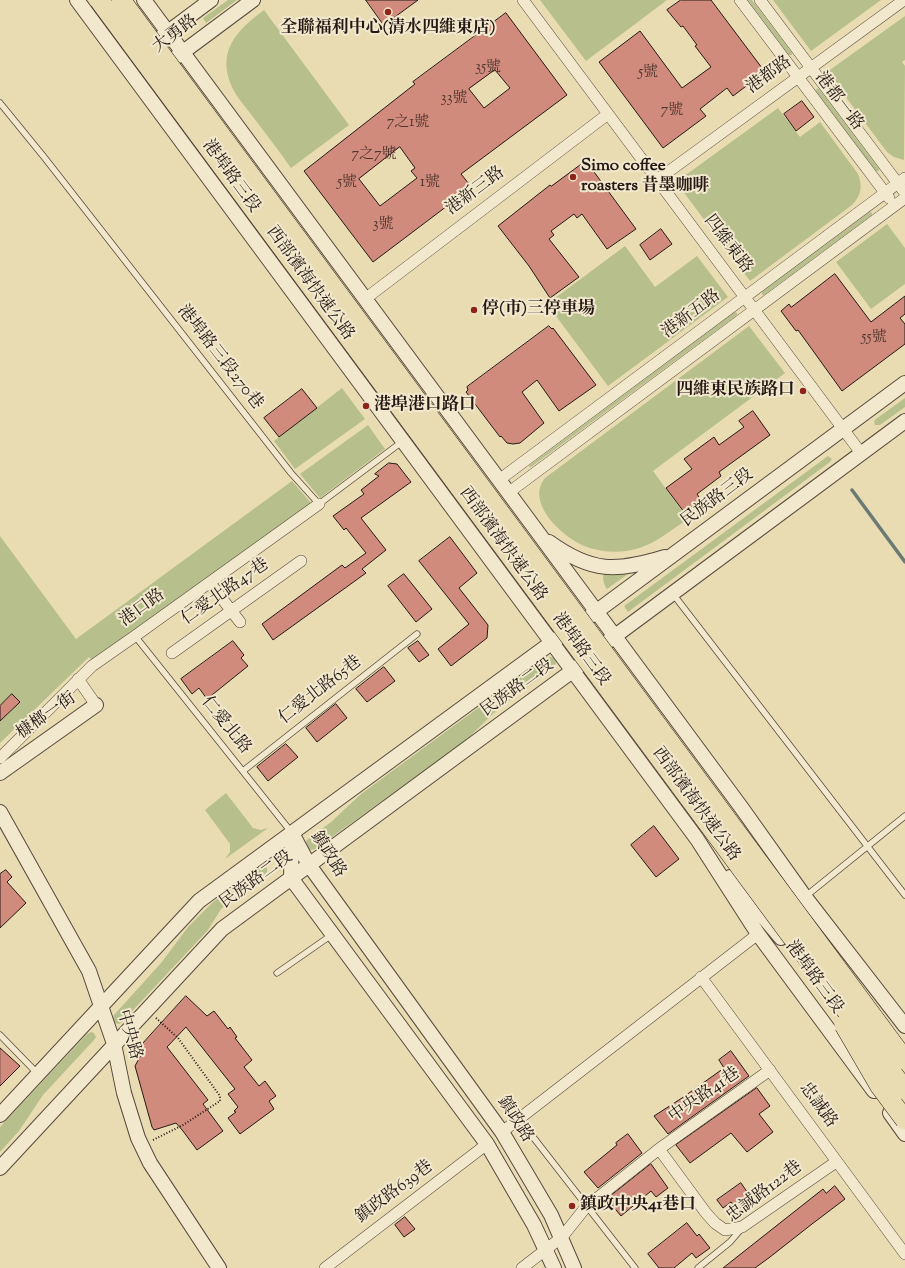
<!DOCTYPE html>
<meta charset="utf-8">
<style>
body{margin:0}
canvas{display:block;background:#e9dcb3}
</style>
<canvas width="905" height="1268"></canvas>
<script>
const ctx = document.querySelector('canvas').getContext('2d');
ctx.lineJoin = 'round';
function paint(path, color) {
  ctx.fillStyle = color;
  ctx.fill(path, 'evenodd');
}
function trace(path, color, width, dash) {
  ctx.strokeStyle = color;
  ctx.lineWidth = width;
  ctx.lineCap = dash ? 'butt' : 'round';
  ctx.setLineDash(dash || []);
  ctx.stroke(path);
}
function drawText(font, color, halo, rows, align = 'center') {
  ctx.font = font + ' "Sorts Mill Goudy","Noto Serif TC",serif';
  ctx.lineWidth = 4;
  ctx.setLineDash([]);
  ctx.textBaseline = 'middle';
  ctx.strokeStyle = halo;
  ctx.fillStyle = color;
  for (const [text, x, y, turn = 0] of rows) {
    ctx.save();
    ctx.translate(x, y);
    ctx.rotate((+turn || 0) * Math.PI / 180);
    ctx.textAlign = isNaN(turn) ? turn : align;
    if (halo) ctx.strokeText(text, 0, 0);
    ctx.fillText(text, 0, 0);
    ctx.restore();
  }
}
const green = new Path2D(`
 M228,0H237L206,23L203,18Z
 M540,0H667L586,61Z
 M748,0H752L792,53V55H789Z
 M773,0H881L811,51Z
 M264,10L349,125L291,168C279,151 266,134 253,117C246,107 237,98 232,87C216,51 237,30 264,10Z
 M905,16V60L902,62L905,66L904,160L894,157L887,152L827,72Z
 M817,88L819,89L879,169V171H876L816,91Z
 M778,108L800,137L820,122L858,174C863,186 861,196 852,205L750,281L676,182Z
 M870,212L872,213V215L764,295H762V292Z
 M887,224L905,248V284L871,309L836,262Z
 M625,246L655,287L697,256L728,297L608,386L547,304Z
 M735,312L737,313V315L531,467H529L530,465Z
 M749,326L785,373L653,471L688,519C668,532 651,548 626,551C612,553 597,551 584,546C562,536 525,503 545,478Z
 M342,388L365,419L295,469L274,441Z
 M905,398V407L880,425H875L874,421L876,419Z
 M368,425L385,449L320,498L300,474Z
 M828,456L832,459L830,462L628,612L624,606Z
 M292,481L312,504L92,660L89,657L0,743V536L76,639Z
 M604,573H627L628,574L607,589C604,586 602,577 604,573Z
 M552,657L555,659L556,663L553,668L498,709L463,743L315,849L311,850L306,848L305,843L308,839L331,822L361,794L546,658Z
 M226,793L253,828L261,830L268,828L225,859L230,852V844L205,810Z
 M263,866L267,868V872L265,875L221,909L208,930L122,1022L119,1024L114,1023L112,1019L114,1015L161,963L188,927L213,902L259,867Z
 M91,1032L94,1033L96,1037L94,1040L43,1095L19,1131L0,1152V1127L87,1034Z`);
const stream = new Path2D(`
 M852,490L905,562`);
const building = new Path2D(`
 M366,0H418L384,25Z
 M681,0H711L765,72L733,96L727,88L700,109L706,116L663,148L599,62L640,31L682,88L711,67L695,46L697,45L683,26L681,27L667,10Z
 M506,13L567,95L461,174L473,189L464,195L463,194L459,197L373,262L304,171L415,84L413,82ZM495,70L510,88L484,108L469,89ZM400,147L415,168L411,171L417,178L380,206L359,179Z
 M802,101L814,117L796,131L784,114Z
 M586,161L636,229L607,249L582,214L577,218L574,214L551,231L554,235L549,239L579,277L550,298L529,266L498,226L550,185L551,186Z
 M661,229L672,244L650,260L640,245Z
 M835,274L871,322L905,296V314L900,318L905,324V344L842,391L798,330L796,331L781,311L789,304L791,307Z
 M549,326L552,329L553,328L596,385L559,411L537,380L522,392L544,423L520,443L513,444L507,443L501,436L500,437L466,392L468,390L467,387Z
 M302,389L317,408L279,437L264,418Z
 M753,411L770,435L719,472L721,476L697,494L701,500L684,512L666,488L692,469L684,459L714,437L719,445L744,427L739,421Z
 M389,463L397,464L411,482L361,518L386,550L362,569L366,573L273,640L262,624L342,565L345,568L366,553L346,528L344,530L333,516L364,494L361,490L379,476L375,474Z
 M450,537L477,573L459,588L488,625L487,638L451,666L438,649L469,624L419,561Z
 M404,574L432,609L416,622L388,586Z
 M233,641L244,655L241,658L248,666L207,699L199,688L192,694L181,679Z
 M418,641L429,655L419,662L408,648Z
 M384,667L395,681L367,702L356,689Z
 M12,694L20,702L0,721V706Z
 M336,704L347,718L317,742L306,728Z
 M286,744L298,757L268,781L257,767Z
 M654,826L679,859L656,877L631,845Z
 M6,870L12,877L7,882L26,903L0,928V874Z
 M186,996L207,1016L214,1011L228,1029L230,1027L237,1037L235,1038L252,1060L244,1067L259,1086L265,1081L276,1096L269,1101L274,1109L240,1134L228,1118L236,1112L234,1111L238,1107L228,1094L235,1089L186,1027L167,1047L208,1100L203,1104L223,1131L197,1150L183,1131L176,1123L154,1130L152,1127L135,1066L142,1053L138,1049Z
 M0,1048L20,1066L0,1086Z
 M731,1051L749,1076L668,1134L654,1116L682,1098L724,1068L719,1060Z
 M757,1088L770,1106L759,1114L773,1132L747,1152L731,1133L690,1163L676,1145Z
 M628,1134L642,1153L598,1188L584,1172L617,1145L616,1143Z
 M651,1164L668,1188L656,1197L651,1191L621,1216L607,1199Z
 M741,1183L752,1199L737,1210L731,1202L723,1208L717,1200Z
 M835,1186L845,1199L812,1224L770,1257L755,1268H723L823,1189L826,1193Z
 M405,1217L415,1229L404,1237L395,1225Z
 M687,1223L697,1236L699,1234L710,1248L696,1258L692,1253L674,1268H659L648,1254Z`);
const path = new Path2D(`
 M153,1140L183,1125L220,1101V1096L178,1038L156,1018`);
const service = new Path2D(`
 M0,103L44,157L291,473L319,504L403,441
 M673,594L905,895
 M135,636L292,833
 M243,771L417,634
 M806,896L905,816
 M277,973L333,934
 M0,1035L38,1074
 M519,1119L635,1268
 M698,1268L730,1242L742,1228`);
const minor = new Path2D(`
 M523,0L861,453
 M740,0L889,198
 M760,0L905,193
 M657,180L904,0
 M365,299L608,114
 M499,480L905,178
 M508,493L905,198
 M210,583L240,622
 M172,653L301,561
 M78,679L96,705
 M0,758L92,666L135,636L319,504
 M701,977L905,1254
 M502,1132L758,934
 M659,1149L706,1213L715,1223L725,1230L742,1227L836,1162
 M325,1268L487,1144
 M522,1268L562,1237L586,1207L659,1149L770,1070`);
const tertiary = new Path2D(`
 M77,0L697,839L758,934L874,1091
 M144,0L741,807L805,897L905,1026
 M160,38L211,0
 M175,58L253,0
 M549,542C592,573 616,572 665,557
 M589,617L905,383
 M607,642L905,421
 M0,773L96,705
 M0,812L89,971L114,1044L124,1093L138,1138L150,1163L219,1268
 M292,833L309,865L502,1132L551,1215L574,1268
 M292,833L291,878L487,1144L534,1225L554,1268
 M730,877L781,938
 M890,1113L905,1134
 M0,1115L199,901L558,638
 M0,1168L222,929L579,666`);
const trunkBridge = new Path2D(`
 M99,0L905,1090
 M121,0L905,1060
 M844,1025L879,1085L905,1120`);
const markers = [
 [388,12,4,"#8f2418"],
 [573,177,4,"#8f2418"],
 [474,310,4,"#8f2418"],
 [803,391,4,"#8f2418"],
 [366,406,4,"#8f2418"],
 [572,1206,4,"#8f2418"]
];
const numberNames = [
 ["35號",488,68],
 ["5號",648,73],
 ["33號",454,99],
 ["7號",672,111],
 ["7之1號",408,123],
 ["7之7號",374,155],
 ["5號",347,183],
 ["1號",430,183],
 ["3號",383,225],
 ["55號",874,338]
];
const poiNames = [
 ["全聯福利中心(清水四維東店)",388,29,"center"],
 ["Simo coffee",581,167],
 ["roasters 昔墨咖啡",581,187],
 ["停(市)三停車場",482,310],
 ["四維東民族路口",795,391,"right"],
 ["港埠港口路口",374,406],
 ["鎮政中央41巷口",580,1206]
];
const streetNames = [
 ["大勇路",176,35,-37],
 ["港都路",770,76,-36],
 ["港都一路",838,102,53],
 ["港埠路三段",230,177,54],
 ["港新三路",476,192,-37],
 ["四維東路",727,245,53],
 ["西部濱海快速公路",309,284,54],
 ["港新五路",692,315,-37],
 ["港埠路三段270巷",219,358,52],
 ["民族路三段",718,499,-37],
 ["西部濱海快速公路",502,545,54],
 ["仁愛北路47巷",226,593,-35],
 ["港口路",143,609,-36],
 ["港埠路三段",580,650,54],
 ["民族路二段",518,689,-36],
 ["仁愛北路65巷",321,691,-38],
 ["槺榔一街",47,717,-35],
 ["仁愛北路",225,726,51],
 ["西部濱海快速公路",695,805,54],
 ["鎮政路",327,855,58],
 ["民族路二段",257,881,-36],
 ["港埠路三段",813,978,54],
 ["中央路",128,1035,74],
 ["中央路41巷",705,1096,-35],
 ["忠誠路",817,1106,54],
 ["鎮政路",514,1120,57],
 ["鎮政路639巷",395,1193,-37],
 ["忠誠路122巷",765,1193,-37]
];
paint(green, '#b7c08c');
trace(stream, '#6b7a74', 3.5);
paint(building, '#d08b7d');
trace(building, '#261914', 1);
trace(service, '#574a3c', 7);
trace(minor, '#574a3c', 12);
trace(tertiary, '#574a3c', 16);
trace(path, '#261914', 2, [1, 2]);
trace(service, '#f1e8ce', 5.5);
trace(minor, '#f1e8ce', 11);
trace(tertiary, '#f1e8ce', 14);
trace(trunkBridge, '#261914', 20, []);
trace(trunkBridge, '#e9dcb3', 19);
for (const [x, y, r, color] of markers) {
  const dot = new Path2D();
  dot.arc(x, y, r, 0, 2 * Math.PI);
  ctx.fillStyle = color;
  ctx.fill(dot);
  trace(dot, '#f1e8ce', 1.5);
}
drawText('15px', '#50362e', null, numberNames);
drawText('bold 17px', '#261914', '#f1e8ce', poiNames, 'left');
drawText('17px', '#261914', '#f1e8ce', streetNames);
</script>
